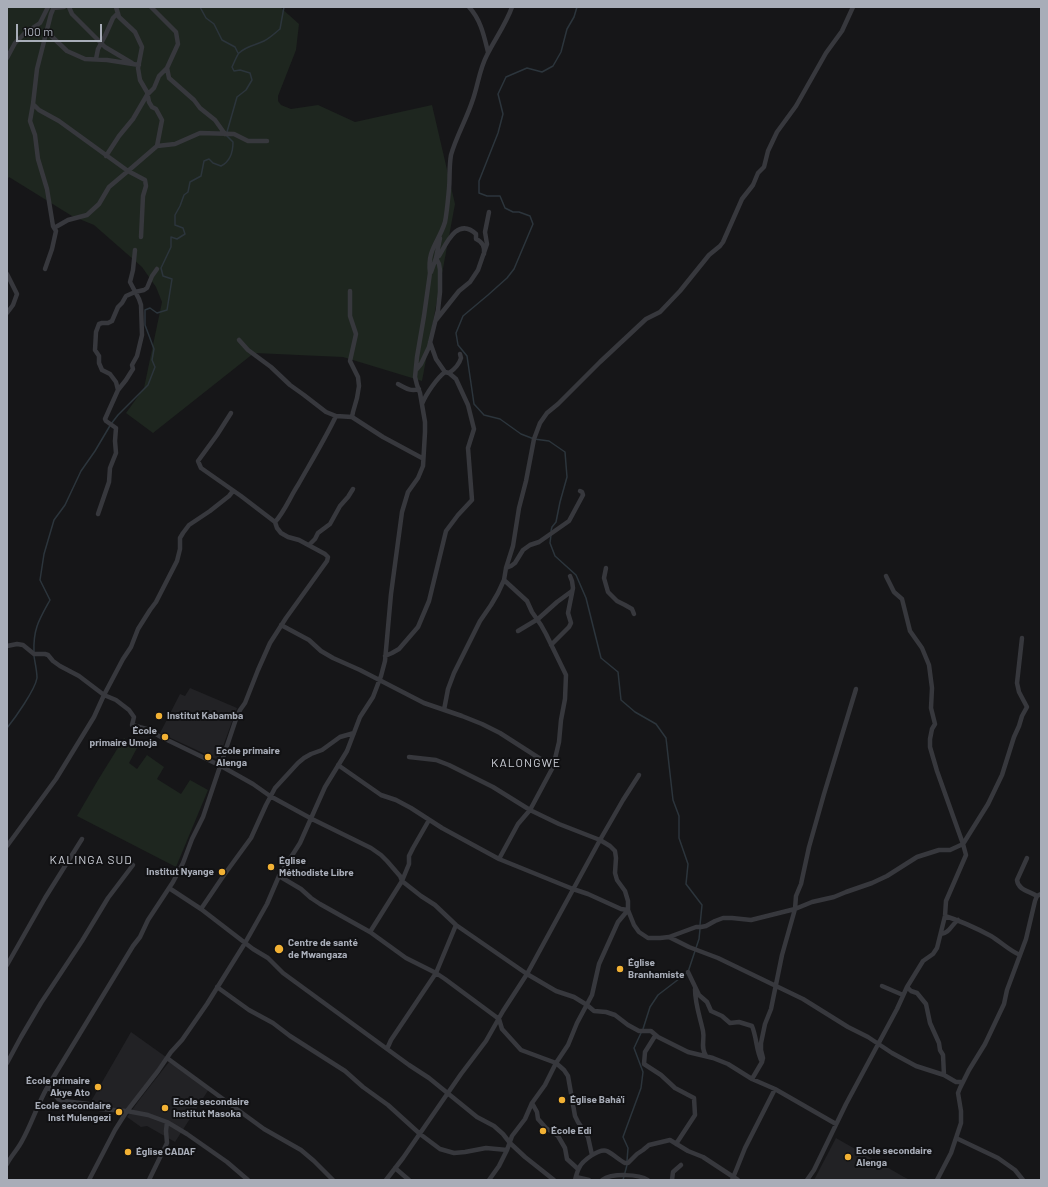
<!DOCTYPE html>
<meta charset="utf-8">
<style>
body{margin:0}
#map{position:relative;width:1048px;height:1187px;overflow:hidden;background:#161618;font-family:Barlow,sans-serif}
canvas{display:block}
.frame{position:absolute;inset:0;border:8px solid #a8adb8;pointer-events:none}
.scale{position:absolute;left:16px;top:24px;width:86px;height:18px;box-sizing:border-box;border:2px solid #a8adb8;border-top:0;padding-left:5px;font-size:12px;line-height:14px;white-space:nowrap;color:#a8adb8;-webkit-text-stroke:3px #111113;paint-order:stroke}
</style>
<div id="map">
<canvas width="1048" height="1187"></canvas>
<div class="frame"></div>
<div class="scale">100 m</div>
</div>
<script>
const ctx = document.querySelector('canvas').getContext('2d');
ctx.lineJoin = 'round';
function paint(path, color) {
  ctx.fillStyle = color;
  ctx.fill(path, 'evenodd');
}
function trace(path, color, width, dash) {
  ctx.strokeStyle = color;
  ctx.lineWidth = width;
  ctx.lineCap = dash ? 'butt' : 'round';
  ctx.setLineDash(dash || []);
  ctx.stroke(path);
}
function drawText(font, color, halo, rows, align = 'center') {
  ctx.font = font + ' Barlow,sans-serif';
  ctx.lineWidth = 4;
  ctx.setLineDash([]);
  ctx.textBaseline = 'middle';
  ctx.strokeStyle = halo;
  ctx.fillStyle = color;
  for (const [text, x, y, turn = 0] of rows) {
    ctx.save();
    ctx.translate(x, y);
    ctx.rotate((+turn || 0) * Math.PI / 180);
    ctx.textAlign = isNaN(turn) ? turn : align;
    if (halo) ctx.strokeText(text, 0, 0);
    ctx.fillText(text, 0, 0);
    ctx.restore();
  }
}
const built = new Path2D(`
 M190,688L237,708L218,760L160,733L180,694L185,696Z
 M131,1032L166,1057L127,1109L101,1108L90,1103Z
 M169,1062L209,1089L175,1142L147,1126L141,1127L127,1117L140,1099Z
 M836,1138L904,1177L910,1180H814Z`);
const green = new Path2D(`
 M7,7H280L299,24L296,50L278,96V101L281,105L291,109L318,105L355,122L432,105L455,204L422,381L343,357L254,353L153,433L126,413L144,388L162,302L156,287L142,267L94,225L72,216L9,177L7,180Z
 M124,738L137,748L129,763L137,769L147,755L164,767L157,779L181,794L190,780L208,790L176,867L77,816L98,780Z`);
const stream = new Path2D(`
 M200,7L206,18L214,24L222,40L235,47L238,53
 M227,132L237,97L246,90L252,80L250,73L240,70L234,71L232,67C234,63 237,55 239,53C246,46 256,45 264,41C270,38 275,33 280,29L284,7
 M551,531L552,527L556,522L560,502L567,477L565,452L549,441L534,439L521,434L500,419L484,415L474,404L467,356L458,345L456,333L463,316L488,295L507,278L514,269L533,224L530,216L519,212H513L505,208L500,196H487L479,193V181L498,133L503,114L498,94L506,77L527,68L542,72L553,66L561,52L567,29L574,17L577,7
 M551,535L550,543L555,556L576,575L586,598L601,658L618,672L621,700L635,712L656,724L666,738L673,800L679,816V838L688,864L686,884L702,905L700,925
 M34,652C33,629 39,620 50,600L40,580L44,554L54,520L65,505L81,471L95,451L111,424L118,415L148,385L155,367L152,360L154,349L145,325V310L150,308L157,313L167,310L172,279L163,276L161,268L171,247V237L177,239L185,234L183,228L175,225V215L180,206L184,195L188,192L190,182L201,176L204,161L209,159L213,163L221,166C231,161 233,152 233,142L226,135
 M7,728C15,718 35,690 37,678C37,671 35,663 34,656
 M643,1029L650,1007L658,995L688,972L699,939L700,929
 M627,1161L628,1148L623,1137L641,1088L643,1072L634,1048L641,1033
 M623,1180L627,1165`);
const street = new Path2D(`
 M54,7L51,14L37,69L33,104L39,110L59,121L128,171L157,146
 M69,7L72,14L105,47L132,63
 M116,7L119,17L135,32L142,47L138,68L140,80L147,92L149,102L152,107L156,109L162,120L157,146L175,144L200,133L234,134L248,141H267
 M469,7C481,20 484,36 488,52
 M53,8L64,7
 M46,31L67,51L85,59L107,60L139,65
 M7,58L15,43L25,33L40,23L48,7
 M96,59L98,49L105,36L113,18L118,13
 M167,68L169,78L194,100L200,108L215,120L225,134
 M33,104L30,121L35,135L38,159L47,189L53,226L56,231L52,249L45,269
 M106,156L119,136L133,119L147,95L154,88L159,76L167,68L178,44L176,32L151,7
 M54,228L68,220L87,215L99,204L109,187L128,171L145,180L146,186L143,196L141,237
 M431,272L436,258L440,238
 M7,274L17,294L13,305L7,313
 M350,291V316L356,334L350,361L358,377L359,386L357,398L353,412L352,417
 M436,320L459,291L470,282L478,270L487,244L485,232L489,212
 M239,340L248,350L271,367L290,385L304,395L326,412L336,416L352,417L383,437L422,458
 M430,342L436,359L445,372L449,373C455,369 459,365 461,358L460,354
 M416,370L421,364L429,347L438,310L440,292V270L439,264L436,258L439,256C447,242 458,217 476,234V239C483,242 485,247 484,254
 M398,384C406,388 410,392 419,389
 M118,390L116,382L110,374L102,370L99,363V356L95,350L96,332L99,324L102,323H108L112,321L118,307L122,303L126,296L135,292L144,290L147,288L152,276L157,269
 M422,404C426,394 437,378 445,372
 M98,514L109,482L110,468L116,453L115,441L116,428L106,421L105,419L118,390L126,380L131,372L133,369L132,365L137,356L142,335L141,305L139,299L130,282L133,270L135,250
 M275,522C285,511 290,497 298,485C311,462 325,439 336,416
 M309,545L315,539L318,533L330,524L340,506L348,497L353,489
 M506,568L511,566L515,563L523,550L530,545L539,542L569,521L583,495L582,492L580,491
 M606,568L604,578L608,592L617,601L625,605L632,609L634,614
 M281,625L309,640L321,651L333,658L360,670L424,703L462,716L482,724L500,733L553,767
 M518,631L538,619L557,602L572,591
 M551,645L569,627L571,623L568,613L573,588L572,581L570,576
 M7,646L17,644L23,645L34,654H45L48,655L53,661L60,666L79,676L104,695L116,700L129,710L134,717L132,725L150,730L159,736L221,766L253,784L270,796L312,819L371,848L381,855L387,861L400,876L402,881L421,896L435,905L456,925L527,974L556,991L574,997L587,1005L594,1011L606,1012L615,1015L628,1025L639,1031H651L658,1037L688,1052L713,1058L728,1064L752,1079L775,1089L836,1124
 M385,656L392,653L399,649L418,627L429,601L446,531L458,515L472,500L468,448L474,429L468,405L456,379L449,373
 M444,710L448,689L454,673L480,621L491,605L498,593L504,580L506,568L513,546L519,508L526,481L534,439L540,423L547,413L558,404L600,362L646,319L660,312L680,291L709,255L720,246L723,242L742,199L753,185L758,173L764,167L768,151L777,132L796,106L826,53L842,31L853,7
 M409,757L436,760L449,765L493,787L530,810L559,824L600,840L610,846L615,851L616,858L615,873L617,880L625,891L628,901V910L634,925L639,932L648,938H660L669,937L689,947L718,958L803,999L848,1027L868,1037L892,1053L916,1066L944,1075L956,1082H961
 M338,765L381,795L396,800L411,808L442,828L499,859L573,889L588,894L621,909L628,910
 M7,846L56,779L94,717L104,695L123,659L131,647L138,629L150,610L156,602L177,561L180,549V538L183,533L189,525L210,511L229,496L233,491
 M1027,858L1017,880C1018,890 1029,891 1037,896
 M499,859L518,824L530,810L553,767L559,742L561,720L565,699L566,675L546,634L541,625L532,612L527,601L504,580
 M279,876L301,889L311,898L320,904L370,932L406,958L436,973L445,979L499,1019L502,1029L521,1050L556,1063L564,1070L568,1076L575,1116L578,1122L588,1137L592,1155
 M169,888L201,909L253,949L268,958L283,973L409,1065L429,1078L477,1117L494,1126L503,1134L510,1143L525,1157L554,1180
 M201,909L224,875L251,838L266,805L275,788L298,763L304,758L311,754L322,750L340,737L354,733
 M945,916C961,921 976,928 991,936C1001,942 1010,951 1020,955
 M370,932L402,881L409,864V856L413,848L429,820
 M941,934C950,933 951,925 958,920
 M669,937L696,927H701L706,926L715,921L723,918H732L751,920L795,909L812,902L834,897L846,892L872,883L887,876L917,857L939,850H950L963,844L988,804L1002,775L1014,737L1019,726L1022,716L1027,707L1019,692L1017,683L1022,638
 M7,965L45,898L82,839
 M688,972L699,995L707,1002L711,1011L722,1016L730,1023L739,1022L752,1026C757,1038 756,1051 762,1062
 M882,986L903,995
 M217,987L249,1010L273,1023L290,1036L345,1071L363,1087L388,1105L420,1134L440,1149L454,1153L465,1152L486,1148L507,1150
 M907,987L911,991L917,993L926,1004L930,1023L939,1043L940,1050L943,1055L944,1075
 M695,989C695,1004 700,1017 703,1031C705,1041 700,1046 706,1056
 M655,1036L645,1052L644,1064L661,1075L675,1088L694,1098L695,1115L676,1144
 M387,1049L391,1040L436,973L456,925
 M167,1058L264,1129L301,1150L314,1161L333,1180
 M7,1063L21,1037L41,1003L82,941L108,898L133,865
 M752,1079L762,1062L763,1058L761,1050V1043L765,1024L771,1009L782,955L795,909L796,896L801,884L809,847L824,794L856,689
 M48,1086L58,1099L64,1101L89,1104L100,1109L127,1111L148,1115L167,1122L187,1134L227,1162L248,1180
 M532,1103L537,1112L538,1119L546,1128L558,1136L565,1148L567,1159L578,1169
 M956,1138L998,1158L1015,1170L1023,1180
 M7,1164C11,1156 18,1149 22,1141C32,1123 38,1103 48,1086C77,1039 105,992 133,946L140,937L148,920L173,882L183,863L192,839L203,817L236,719L240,710L245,703L258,670L270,643L286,618L327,561L328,557L325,554L299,540L288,537L281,533L277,528L275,522L241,496L201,468L198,461L217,435L231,413
 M395,1168L409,1180
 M576,1177L589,1180
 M89,1180L115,1130L127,1111L158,1071L171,1052L182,1040L207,1004L245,943L267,904L279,876L300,843L325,787L347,751L360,717L373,697L381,676L385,661L391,594L402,512L408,492L418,478L423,466L425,432V422L420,393L417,385L415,377L417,357L424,316L430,273C427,249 439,242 445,222C447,212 448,199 449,189C450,178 449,166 451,155C456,137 466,120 472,102C478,86 479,70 487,55C495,39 506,24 512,7
 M149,1180L167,1143L166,1131L167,1122
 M386,1180L403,1158L461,1074L486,1041L503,1011L527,974L600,840L623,800L639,775
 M489,1180L499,1166L507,1150L512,1136L525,1119L532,1103L545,1085L556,1063L568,1045L577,1023L592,995L599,964L618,922L628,910
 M575,1180C576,1176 577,1172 579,1168C582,1161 599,1148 607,1151C613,1154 619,1160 625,1163H628L637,1154L643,1150L649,1145L670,1140L688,1151L703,1157L738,1180
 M602,1180C612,1173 639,1174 648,1180
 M672,1180L673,1172L681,1165
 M732,1180L737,1168L745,1148L775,1089
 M807,1180L814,1170L846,1104L897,1009L907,987L923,961L933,954L937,948L945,916L946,901L966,855L963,844L937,771L930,747V739L932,729L935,724L931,708L932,688L929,665L922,648L910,631L902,599L894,592L886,576
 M937,1180L951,1153L961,1123V1111L958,1093L960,1088L969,1070L985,1044L1004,1004L1007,990L1026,939L1035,901L1037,896L1041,894`);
const markers = [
 [159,716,4,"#f2b134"],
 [165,737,4,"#f2b134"],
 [208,757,4,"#f2b134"],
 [271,867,4,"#f2b134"],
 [222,872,4,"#f2b134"],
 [279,949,5,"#f2b134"],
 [620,969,4,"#f2b134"],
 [98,1087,4,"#f2b134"],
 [562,1100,4,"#f2b134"],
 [165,1108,4,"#f2b134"],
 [119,1112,4,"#f2b134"],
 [543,1131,4,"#f2b134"],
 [128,1152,4,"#f2b134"],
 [848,1157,4,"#f2b134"]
];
const poiNames = [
 ["Institut Kabamba",167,716],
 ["École",157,731,"right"],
 ["primaire Umoja",157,743,"right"],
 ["Ecole primaire",216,751],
 ["Alenga",216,763],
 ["Église",279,861],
 ["Méthodiste Libre",279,873],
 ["Institut Nyange",214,872,"right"],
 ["Centre de santé",288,943],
 ["de Mwangaza",288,955],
 ["Église",628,963],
 ["Branhamiste",628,975],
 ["École primaire",90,1081,"right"],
 ["Akye Ato",90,1093,"right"],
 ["Église Bahá'í",570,1100],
 ["Ecole secondaire",173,1102],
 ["Institut Masoka",173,1114],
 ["Ecole secondaire",111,1106,"right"],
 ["Inst Mulengezi",111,1118,"right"],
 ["École Edi",551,1131],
 ["Ecole secondaire",856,1151],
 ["Alenga",856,1163],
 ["Église CADAF",136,1152]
];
const quarterNames = [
 ["KALONGWE",526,763],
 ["KALINGA SUD",91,860]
];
paint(built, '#222225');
paint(green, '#1e261f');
trace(stream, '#2c353c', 1.5);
trace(street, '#37383d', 4.5);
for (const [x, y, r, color] of markers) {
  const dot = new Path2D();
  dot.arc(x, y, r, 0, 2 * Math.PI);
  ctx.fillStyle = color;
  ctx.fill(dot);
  trace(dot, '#111113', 1.5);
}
drawText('bold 10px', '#a8adb8', '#111113', poiNames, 'left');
ctx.letterSpacing = '1px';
drawText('12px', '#c9ccd4', '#111113', quarterNames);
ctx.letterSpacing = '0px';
</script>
